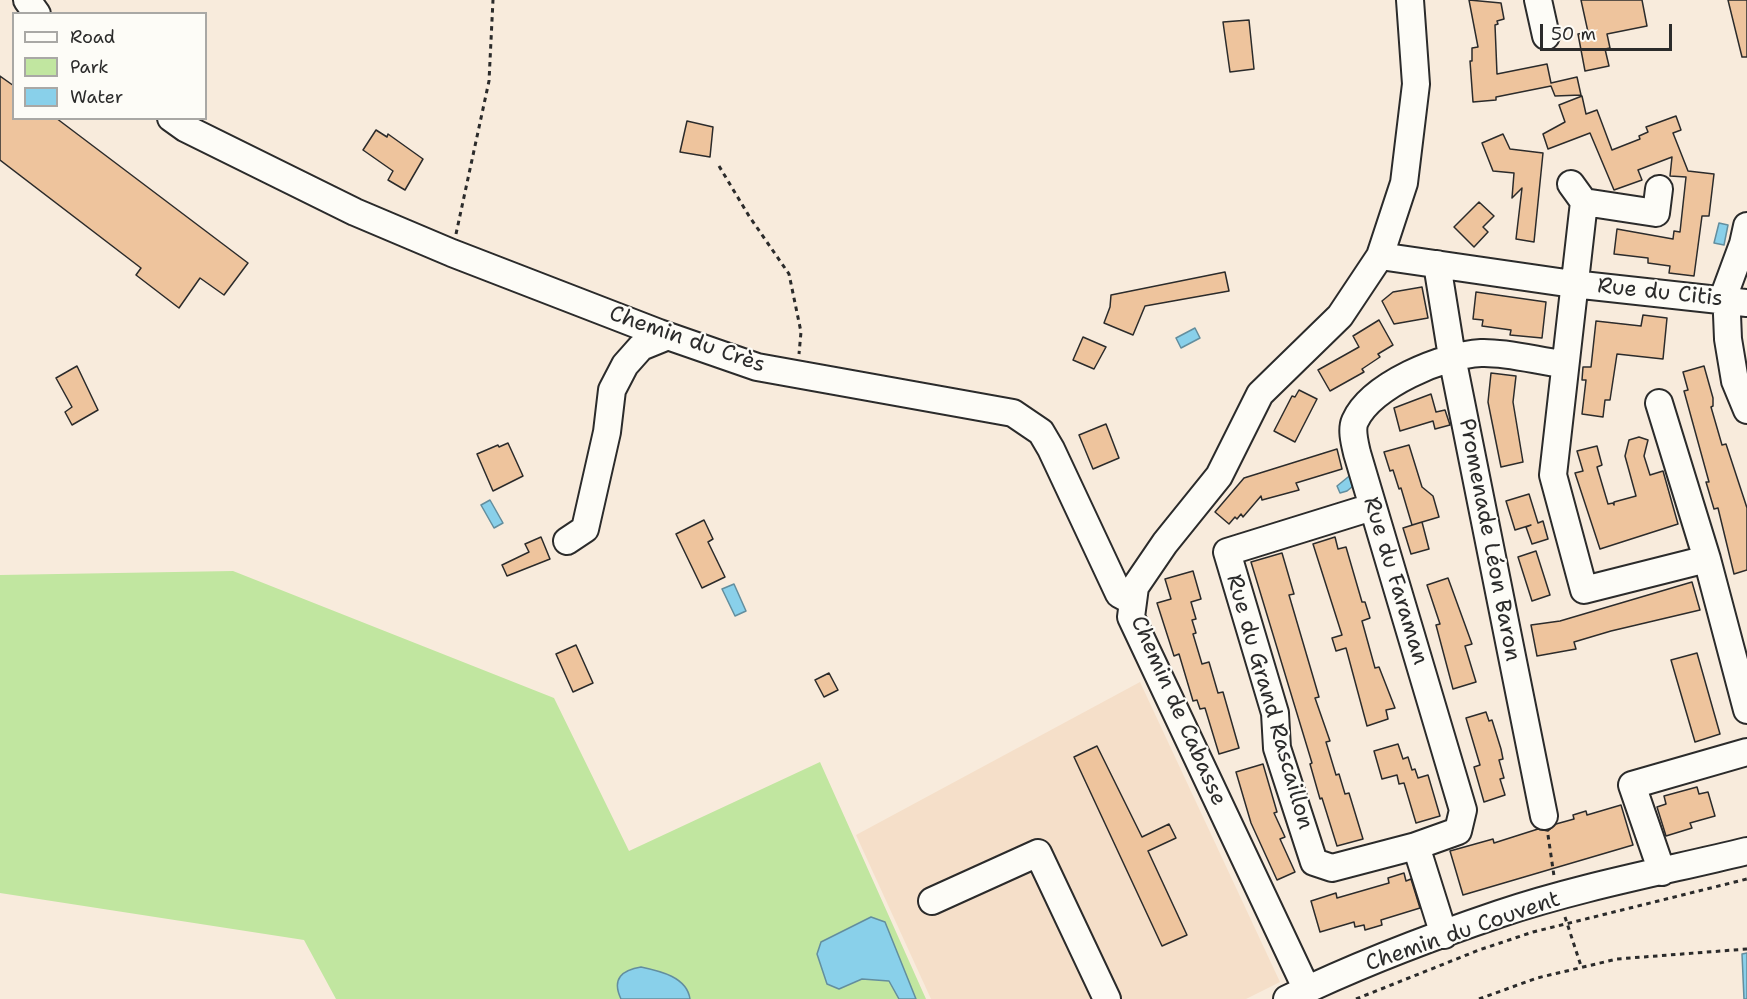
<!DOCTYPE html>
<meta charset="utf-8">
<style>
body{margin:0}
#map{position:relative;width:1747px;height:999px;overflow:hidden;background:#f8ebdc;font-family:"Shantell Sans",sans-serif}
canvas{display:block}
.legend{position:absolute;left:12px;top:12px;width:195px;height:108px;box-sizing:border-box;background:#fdfcf7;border:2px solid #a9a8a5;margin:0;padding:8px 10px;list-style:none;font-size:18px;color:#2b2b2b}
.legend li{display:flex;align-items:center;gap:12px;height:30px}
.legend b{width:30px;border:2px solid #a9a8a5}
.scale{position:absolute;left:1540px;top:24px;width:132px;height:27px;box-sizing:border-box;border:3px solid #2b2b2b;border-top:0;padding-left:8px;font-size:18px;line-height:21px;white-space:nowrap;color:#2b2b2b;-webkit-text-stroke:4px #fdfcf7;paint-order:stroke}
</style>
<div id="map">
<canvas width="1747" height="999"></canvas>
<ul class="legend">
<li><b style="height:8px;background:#fdfcf7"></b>Road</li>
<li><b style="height:16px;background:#c1e6a0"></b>Park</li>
<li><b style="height:16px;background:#89d0ea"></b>Water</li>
</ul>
<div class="scale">50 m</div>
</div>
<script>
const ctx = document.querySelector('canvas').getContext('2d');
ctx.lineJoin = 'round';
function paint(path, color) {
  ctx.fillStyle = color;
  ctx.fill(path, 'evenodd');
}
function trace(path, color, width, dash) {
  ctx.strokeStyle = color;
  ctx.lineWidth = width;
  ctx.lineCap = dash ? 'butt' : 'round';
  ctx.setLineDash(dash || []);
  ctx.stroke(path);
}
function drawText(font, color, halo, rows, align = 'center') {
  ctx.font = font + ' "Shantell Sans",sans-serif';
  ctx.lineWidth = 4.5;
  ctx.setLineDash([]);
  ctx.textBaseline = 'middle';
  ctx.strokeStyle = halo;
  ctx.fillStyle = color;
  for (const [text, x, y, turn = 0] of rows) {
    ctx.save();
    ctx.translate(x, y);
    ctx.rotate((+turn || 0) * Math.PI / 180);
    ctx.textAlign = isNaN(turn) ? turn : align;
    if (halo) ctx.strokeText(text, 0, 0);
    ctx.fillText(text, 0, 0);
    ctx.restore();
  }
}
const built = new Path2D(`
 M1140,682L1280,982L1246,999H931L856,835Z`);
const green = new Path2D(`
 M233,571L554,698L629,851L820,762L926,999H336L304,940L0,893V575Z`);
const water = new Path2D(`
 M1719,223L1728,225L1724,245L1714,243Z
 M1195,328L1200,338L1181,348L1176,338Z
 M1353,473L1358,482L1347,491L1340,493L1337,486Z
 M490,500L503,523L494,528L481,505Z
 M734,584L746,611L735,616L722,589Z
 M871,917L885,922L916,999H899L889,981L862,979L839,989L827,984L817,954L821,942Z
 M1747,953V999H1744L1742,954Z
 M641,967C660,971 687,977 690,999H621C611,978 623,970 641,967Z`);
const building = new Path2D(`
 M1469,0L1501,3L1504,19L1497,21L1498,24L1495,25L1497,74L1547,64L1551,83L1577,77L1581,95L1555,96L1551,86L1496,97V100L1473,102L1470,61H1472V48L1478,47Z
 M1581,0H1642L1647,26L1607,34L1610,48L1605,49L1609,66L1585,71L1578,34L1588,32Z
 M1728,0H1747V57H1742Z
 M1249,20L1254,69L1230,72L1223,22Z
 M0,76L14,86V118H56L248,263L224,295L200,278L179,308L136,275L141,268L0,160Z
 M1582,96L1586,114L1597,110L1612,150L1640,139L1639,136L1648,132L1646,127L1676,116L1681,130L1673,133L1688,171L1714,174L1709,216H1702L1694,276L1669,273L1670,266L1648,263V258L1614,254L1617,229L1673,239L1674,231L1680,232L1686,177L1670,176L1672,157L1638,170L1642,180L1614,190L1590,133L1548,149L1543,134L1565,122L1559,105Z
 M687,121L713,127L710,157L680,152Z
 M376,130L387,137L388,134L423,159L405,190L388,180L393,171L363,150Z
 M1503,134L1510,149L1543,153L1534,242L1516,239L1522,188L1512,198L1514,173L1493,171L1482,143Z
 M1479,202L1494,216L1483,227L1488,232L1474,247L1454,227Z
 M1225,272L1229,291L1145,306L1133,335L1104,323L1110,307L1111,295Z
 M1422,287L1428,318L1394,324L1382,301L1393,292Z
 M1476,292L1546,302L1542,338L1510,335L1511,330L1482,326L1483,320L1473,319Z
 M1643,315L1667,318L1663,359L1617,354L1610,400H1605L1603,417L1582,414L1586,380H1582L1583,367H1591L1596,321L1641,326Z
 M1379,320L1393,345L1378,354L1380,357L1362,369L1364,372L1330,391L1318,370L1359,347L1353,336Z
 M1083,337L1106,347L1094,369L1073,360Z
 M77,366L98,410L72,425L65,412L72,407L56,378Z
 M1704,366L1713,398V406L1711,407L1722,445L1726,444L1747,508V570L1734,574L1718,508L1714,509L1706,482H1709L1684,391L1688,390L1683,372Z
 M1491,373L1516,376L1513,402L1523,462L1501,467L1488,402Z
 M1299,390L1317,399L1295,442L1274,431L1292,396L1295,397Z
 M1431,394L1436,412L1445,410L1450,425L1435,429L1433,421L1400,431L1394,408Z
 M1106,424L1119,458L1093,469L1079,435Z
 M1639,437L1648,440L1644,456L1650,475L1663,471L1678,524L1600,549L1575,473L1583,471L1577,451L1597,446L1602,465L1597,467L1608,504L1613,503L1614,505V502L1636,496L1625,456L1629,440Z
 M508,443L523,476L493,491L477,454L498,445L499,447Z
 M1409,445L1422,487L1433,496L1439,517L1412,525L1401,488L1399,489L1393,470L1390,471L1384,452Z
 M1337,449L1342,469L1296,483L1299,490L1262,500L1261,496L1243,517L1241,514L1237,519L1235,517L1229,524L1215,512L1244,478Z
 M1529,494L1538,523L1543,521L1548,539L1532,544L1526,527L1531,525L1515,530L1506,501Z
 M704,520L713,539L708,542L725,577L702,588L676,534Z
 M1422,522L1429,549L1411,554L1403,528Z
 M541,537L550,559L507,576L502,565L529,552L525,544Z
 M1335,537L1338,549L1346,547L1362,602H1365L1370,618L1362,621L1375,668L1379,667L1395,708L1386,710L1388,719L1367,726L1346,648L1336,651L1332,638L1342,635L1313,544Z
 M1536,551L1550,595L1532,601L1518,557Z
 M1282,553L1294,594L1289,595L1319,697L1315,698L1330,741L1326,742L1336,775L1339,774L1345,794L1349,793L1363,839L1337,846L1322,798L1320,799L1310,764L1312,763L1251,562Z
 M1193,571L1201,599L1191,602L1196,619L1192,620L1196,633L1193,634L1202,664L1209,662L1218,693L1223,692L1239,748L1219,754L1205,708L1200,709L1197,700L1193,701L1179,654L1174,656L1157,603L1171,599L1165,579Z
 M1448,578L1472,644L1465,646L1476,682L1453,689L1436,625L1440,624L1427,585Z
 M1692,582L1700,610L1611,631L1574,642L1576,649L1537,656L1531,625L1560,621Z
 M576,645L593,683L573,692L556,654Z
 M1697,653L1720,734L1695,742L1671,660Z
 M829,673L838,690L824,697L815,680Z
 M1486,712L1489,721L1492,720L1501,749L1503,759L1499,760L1504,778L1500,779L1505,795L1484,802L1474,767L1480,765L1466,718Z
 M1398,744L1403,759L1408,757L1412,770L1415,769L1418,778L1428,775L1440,816L1416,823L1404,783L1399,784L1397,775L1382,779L1374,751Z
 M1097,746L1142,837L1169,824L1176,838L1148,851L1187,935L1162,946L1074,757Z
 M1263,764L1277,812L1274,813L1285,837L1280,839L1295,872L1277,880L1251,823L1236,772Z
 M1697,787L1699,794L1708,792L1715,816L1690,823L1692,828L1666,836L1657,807L1666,804L1664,796Z
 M1621,805L1633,845L1463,895L1450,851L1493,839L1494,843L1538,829L1548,831L1556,824L1574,819L1573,815L1586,811L1587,815Z
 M1404,873L1406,881L1411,879L1420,908L1381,920L1382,925L1365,930L1364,925L1355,927L1354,922L1320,932L1311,901L1336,893L1337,898L1389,883L1388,878Z`);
const path = new Path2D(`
 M719,166L749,216L789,274L801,332L799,354
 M456,234L489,81L493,0
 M1548,835L1554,876
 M1565,917L1581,966
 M1356,999L1479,950L1533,932L1747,879
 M1479,999L1537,978L1617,959L1747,949`);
const minor = new Path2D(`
 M27,0L37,14
 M1538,0L1546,36
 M171,118L185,128L355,212L452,253L659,333L757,367L1013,413L1041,432L1051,449L1119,594L1132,601
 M1571,184L1584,202L1656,213L1659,189
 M1584,202L1553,475L1584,590L1707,559L1747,710
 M1747,226L1743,244L1726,290L1728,339L1735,381L1747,410
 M1380,256L1573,284L1747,303
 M1437,264L1452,357L1544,816
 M1659,403L1707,559
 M1372,507L1227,552L1275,713L1277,748L1314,862L1332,868L1416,846
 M567,541L585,529L607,432L612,390L625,365L641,347L668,336
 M1662,872L1632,785L1747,752
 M932,901L1038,853L1107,999
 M1444,935L1416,846L1458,831L1463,810L1357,453C1355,444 1351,430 1355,421C1371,385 1443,355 1481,353C1507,352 1538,361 1564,364
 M1307,990L1131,617L1135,587L1165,543L1219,476L1260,394L1340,316L1380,256L1404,183L1416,84L1410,0
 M1287,999C1355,966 1428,938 1499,914C1579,887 1665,871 1747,851`);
const streetNames = [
 ["Rue du Citis",1660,293,6],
 ["Chemin du Crès",687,340,19],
 ["Promenade Léon Baron",1489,540,79],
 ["Rue du Faraman",1395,581,73],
 ["Rue du Grand Rascaillon",1269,702,74],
 ["Chemin de Cabasse",1178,711,66],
 ["Chemin du Couvent",1463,932,-19]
];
paint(built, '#f5dfc9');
paint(green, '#c1e6a0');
paint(water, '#89d0ea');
trace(water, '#638e9e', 1.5);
paint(building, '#eec49d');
trace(building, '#2b2b2b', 1.5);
trace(minor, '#2b2b2b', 30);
trace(path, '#2b2b2b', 3, [4.5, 4.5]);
trace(minor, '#fdfcf7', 26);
drawText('22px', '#2b2b2b', '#fdfcf7', streetNames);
</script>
